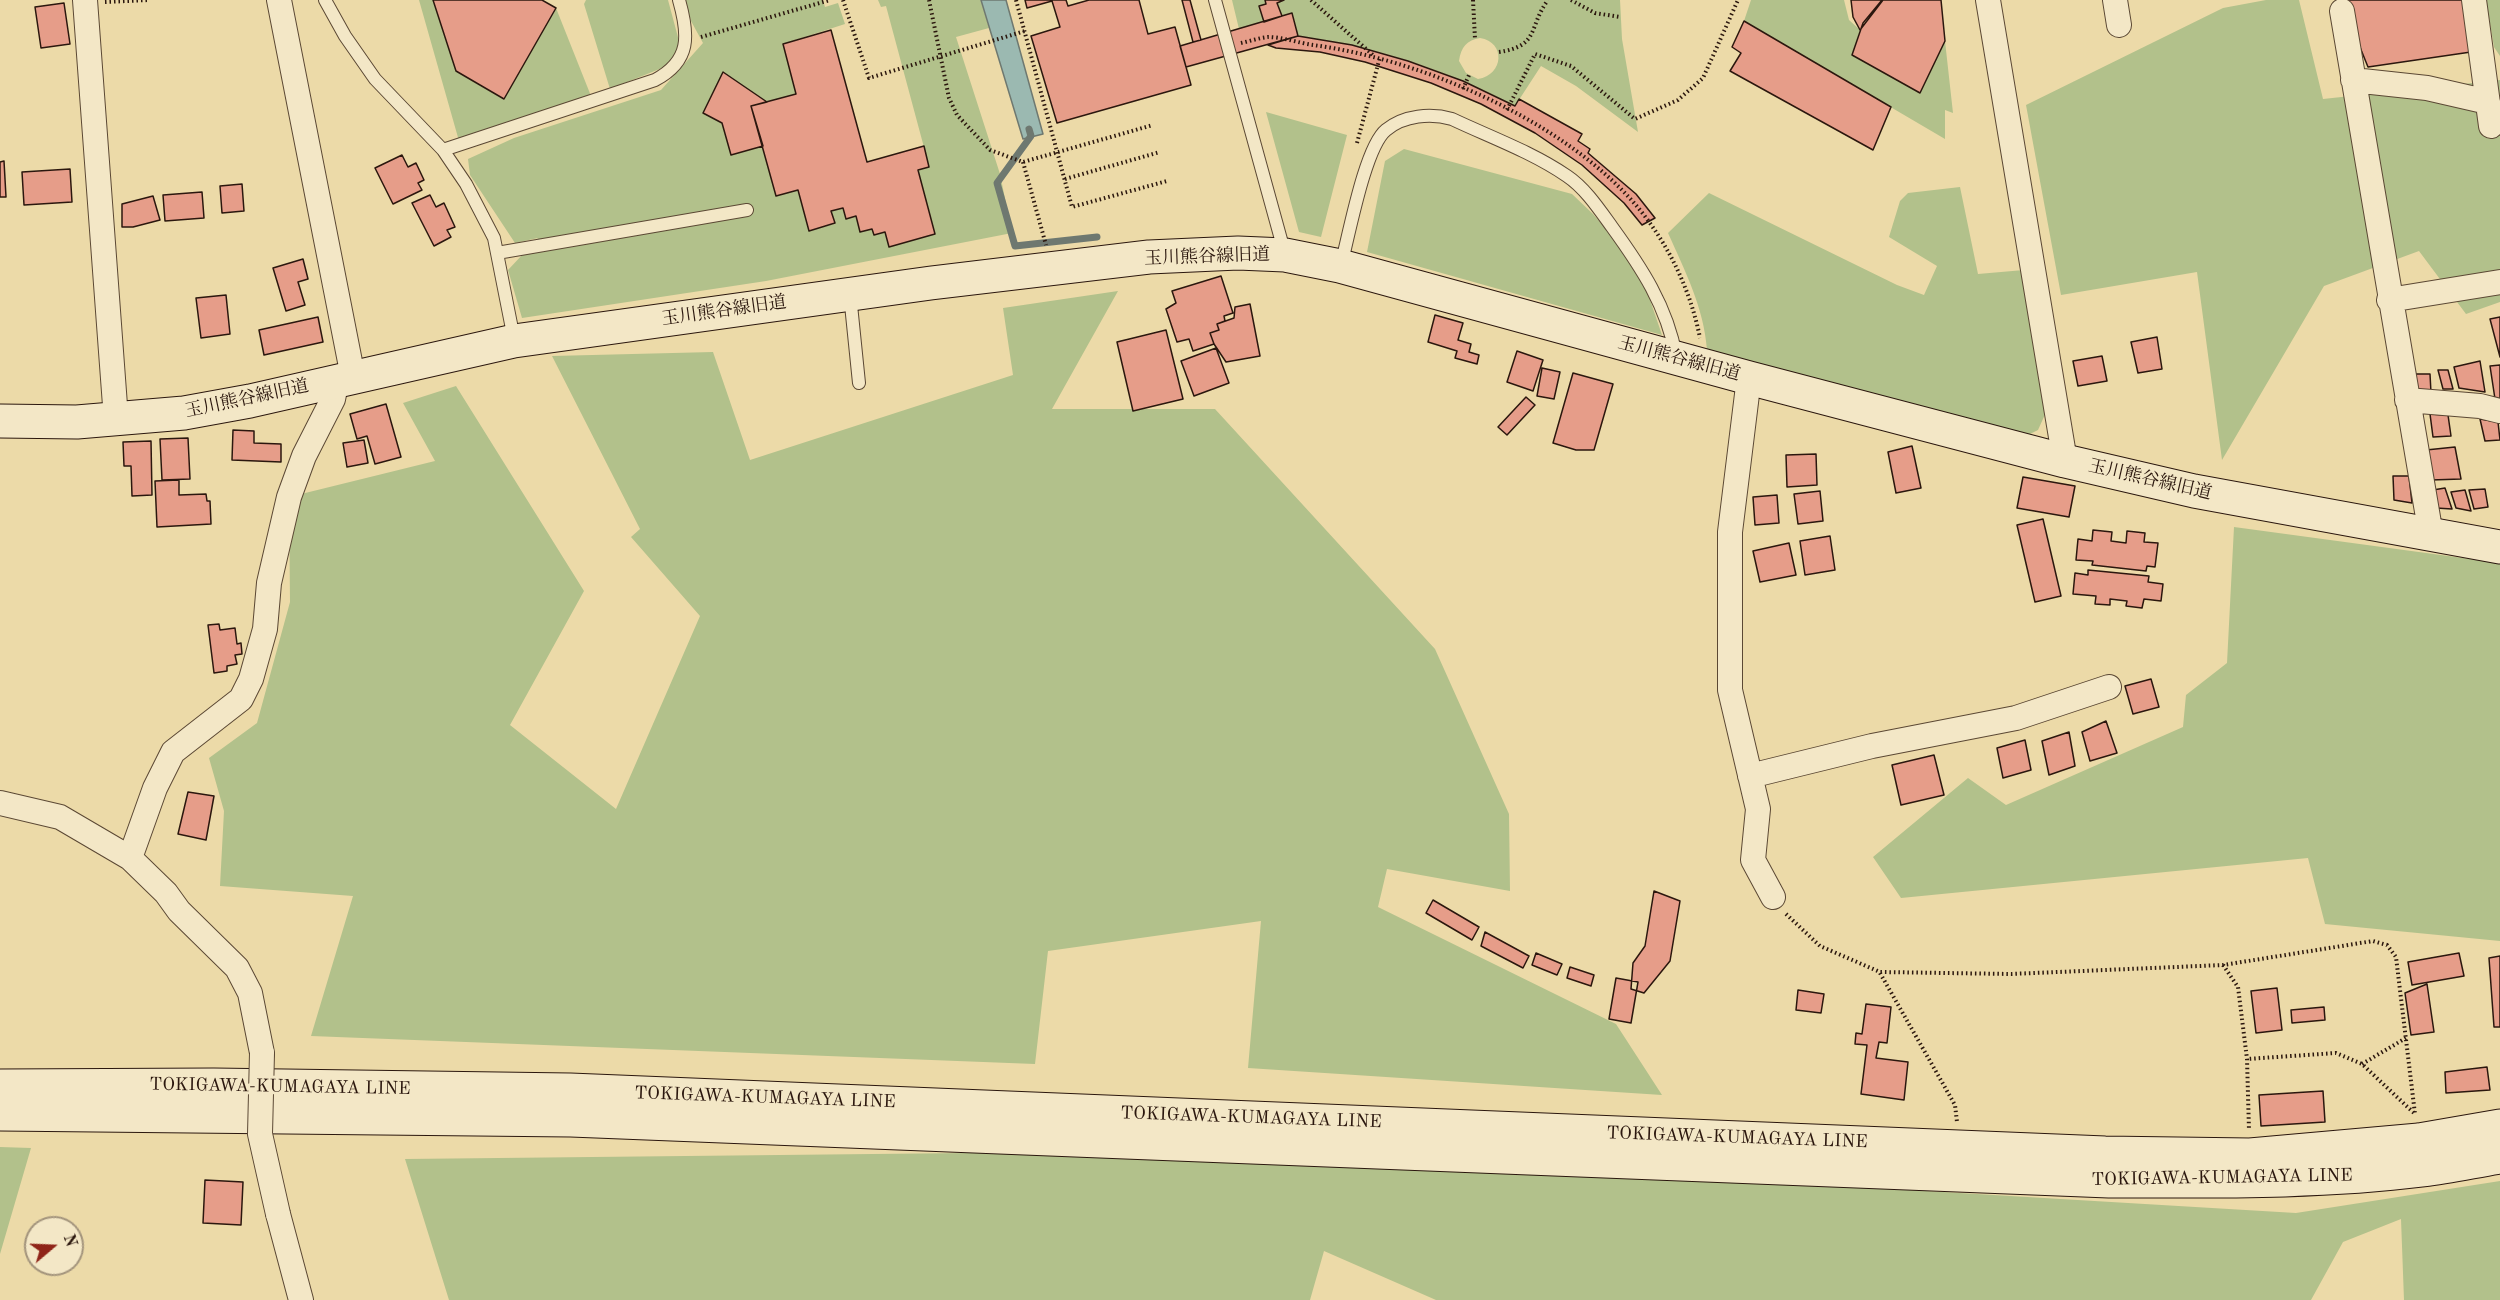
<!DOCTYPE html>
<meta charset="utf-8">
<style>
body{margin:0}
#map{position:relative;width:2500px;height:1300px;overflow:hidden;background:#ecdaa8;font-family:"Old Standard TT",serif}
canvas{display:block}
.north{position:absolute;left:24px;top:1216px;width:60px;height:60px;box-sizing:border-box;background:#f3e7c6;border:2px solid #a3947c;border-radius:50%;rotate:71deg;font-size:16px;font-weight:700;line-height:24px;text-align:center;color:#2b170e}
.north::after{content:'';display:block;margin:auto;width:21px;height:27px;background:#8f2418;clip-path:polygon(50% 0,100% 100%,50% 72%,0 100%)}
</style>
<div id="map">
<canvas width="2500" height="1300"></canvas>
<div class="north">N</div>
</div>
<script>
const ctx = document.querySelector('canvas').getContext('2d');
ctx.lineJoin = 'round';
function paint(path, color) {
  ctx.fillStyle = color;
  ctx.fill(path, 'evenodd');
}
function trace(path, color, width, dash) {
  ctx.strokeStyle = color;
  ctx.lineWidth = width;
  ctx.lineCap = dash ? 'butt' : 'round';
  ctx.setLineDash(dash || []);
  ctx.stroke(path);
}
function drawText(font, color, halo, rows, align = 'center') {
  ctx.font = font + ' "Old Standard TT","Noto Serif JP",serif';
  ctx.lineWidth = 6;
  ctx.setLineDash([]);
  ctx.textBaseline = 'middle';
  ctx.strokeStyle = halo;
  ctx.fillStyle = color;
  for (const [text, x, y, turn = 0] of rows) {
    ctx.save();
    ctx.translate(x, y);
    ctx.rotate((+turn || 0) * Math.PI / 180);
    ctx.textAlign = isNaN(turn) ? turn : align;
    if (halo) ctx.strokeText(text, 0, 0);
    ctx.fillText(text, 0, 0);
    ctx.restore();
  }
}
const green = new Path2D(`
 M419,0H433L456,71L503,99L556,8L591,96L459,141Z
 M586,0H668L679,41L677,50L667,66L610,89L584,4Z
 M685,0H823L825,7L838,3L845,24L783,44L796,94L767,102L723,73L703,113L722,123L731,155L763,146L798,190L809,231L834,224L831,211L843,208L846,219L856,216L860,232L872,229L874,235L885,232L889,247L935,234L918,170L929,166L886,6L881,7L878,0H981L989,28L956,37L1000,174L1012,233L766,281L522,318L508,270L538,238L515,243L470,175L468,159L514,138L661,90L703,43L691,21Z
 M1232,0H1265L1266,4L1259,6L1264,22L1239,29Z
 M1284,0H1620L1622,39L1638,132L1576,86L1541,66L1515,106C1447,70 1374,46 1298,36L1293,14L1282,16L1277,3ZM1480,38C1506,42 1504,75 1478,79L1466,73L1459,61C1461,47 1467,40 1480,38Z
 M1751,0H1844L1849,20L1860,30L1852,55L1920,92L1945,41L1953,113L1945,110V139L1744,21Z
 M2266,0H2299L2323,99L2500,80V302L2466,314L2419,251L2324,286L2222,460L2197,272L2061,295L2026,105L2223,8Z
 M2486,0H2500V56L2494,47Z
 M1266,112L1347,135L1321,237L1299,232Z
 M1404,149L1572,194L1593,214L1620,245L1648,294L1662,335L1367,252L1385,161Z
 M1960,187L1978,274L2024,270L2047,410L2038,430L2028,435L1707,350C1704,308 1685,271 1668,233L1709,193L1897,285L1924,295L1937,266L1889,237L1900,201L1908,193Z
 M1118,291L1052,409H1215L1435,649L1509,814L1510,891L1387,869L1378,907L1616,1024L1662,1095L1248,1068L1261,921L1048,951L1035,1064L311,1036L353,896L220,886L224,811L209,758L257,723L290,602L289,497L435,461L403,403L456,386L584,591L510,725L616,809L700,616L631,537L640,529L552,356L713,352L750,460L1013,375L1003,308Z
 M2234,527L2500,563V941L2325,924L2308,858L1901,898L1873,857L1968,778L2006,805L2183,727L2186,695L2227,663Z
 M0,1147L31,1148L0,1254Z
 M1060,1152L1725,1179L2296,1213L2500,1181V1300H2404L2401,1219L2343,1242L2311,1300H1436L1324,1251L1310,1300H449L405,1159Z`);
const water = new Path2D(`
 M981,0H1006L1043,134L1023,139Z`);
const stream = new Path2D(`
 M1029,129L1031,136L997,183L1015,246L1097,237`);
const building = new Path2D(`
 M433,0H542L556,8L504,99L456,71Z
 M1025,0H1066L1068,6L1089,0H1139L1148,34L1175,27L1191,85L1057,123L1031,36L1060,27L1052,1L1027,8Z
 M1182,0H1190L1201,40L1193,42Z
 M1265,0H1284L1277,3L1282,16L1264,22L1259,6L1266,4Z
 M1851,0H1883L1860,30L1853,17Z
 M1882,0H1941L1945,41L1920,93L1852,55L1863,23Z
 M2341,0H2464L2471,52L2368,67Z
 M64,3L70,44L41,48L35,7Z
 M1292,13L1298,36L1186,67L1180,46Z
 M1744,21L1891,107L1873,150L1730,71L1741,53L1732,47Z
 M831,30L867,162L924,146L929,167L918,170L935,234L889,247L885,232L874,235L872,229L860,232L856,216L846,219L843,208L831,211L835,223L809,231L798,190L776,196L751,106L796,94L783,44Z
 M1298,36L1352,45L1408,61L1463,81L1515,106L1519,99L1582,134L1578,141L1590,149L1588,153L1636,194L1655,218L1642,225L1624,203L1582,165L1535,133L1481,104L1431,83L1365,62L1320,52L1276,48L1268,45Z
 M723,72L767,102L751,106L763,146L731,155L722,123L703,113Z
 M402,155L408,167L416,163L424,180L418,183L422,190L393,204L375,168Z
 M4,161L6,197H0V162Z
 M70,169L72,202L24,205L22,172Z
 M242,184L244,211L222,213L220,186Z
 M202,192L204,218L165,221L163,195Z
 M430,195L436,207L444,203L455,227L447,230L451,237L434,246L412,203Z
 M153,196L160,220L133,227H122V204Z
 M303,259L308,279L298,282L305,305L286,311L273,268Z
 M1221,276L1233,313L1224,316L1225,321L1217,324L1219,330L1210,333L1214,344L1193,351L1189,339L1177,342L1166,309L1176,303L1172,291Z
 M226,295L230,334L201,338L196,298Z
 M1250,304L1260,356L1226,362L1214,344L1210,333L1219,330L1217,324L1234,318L1235,307Z
 M1435,315L1463,323L1458,340L1471,344L1469,352L1479,355L1477,364L1455,358L1457,351L1428,342Z
 M318,317L323,342L264,355L259,330Z
 M2500,317V357L2490,319Z
 M1166,330L1183,399L1133,411L1117,342Z
 M2157,337L2162,369L2138,373L2131,342Z
 M1216,348L1229,383L1194,396L1181,361Z
 M1517,351L1543,360L1533,391L1507,382Z
 M2102,356L2107,381L2078,386L2073,361Z
 M2480,361L2485,392L2459,388L2454,367Z
 M2500,365V400L2495,399L2490,366Z
 M1542,368L1560,372L1554,399L1537,396Z
 M2438,370H2448L2453,389H2443Z
 M1573,373L1613,384L1594,450H1576L1553,443Z
 M2416,374H2430L2431,393L2416,395Z
 M1526,397L1535,405L1507,435L1498,427Z
 M386,404L401,457L375,464L367,436L357,439L350,414Z
 M2430,414L2448,415L2451,436L2433,437Z
 M2480,419L2498,422L2500,440L2485,441Z
 M233,430L254,431V443L281,444V462L232,460Z
 M188,438L190,479L162,480L160,439Z
 M364,440L368,463L347,467L343,443Z
 M151,441L152,495L132,496L131,466H124L123,442Z
 M1912,446L1921,488L1896,493L1888,452Z
 M2455,447L2461,479L2431,480L2426,450Z
 M1816,454L1817,485L1787,487L1786,455Z
 M2393,476H2409L2412,503L2394,500Z
 M2023,477L2075,486L2069,517L2017,508Z
 M179,480V495L206,494L207,501H210L211,524L157,527L155,481Z
 M2445,488L2452,509L2436,508L2433,490Z
 M2485,489L2488,507L2474,509L2469,490Z
 M2465,490L2471,511L2456,508L2451,492Z
 M1820,491L1823,521L1798,524L1794,494Z
 M1777,495L1779,523L1755,525L1753,497Z
 M2043,519L2061,596L2035,602L2017,525Z
 M2093,530L2112,532L2111,541L2126,543L2127,531L2145,533L2144,542L2158,543L2155,567L2147,566L2146,571L2092,565L2093,561L2076,560L2078,539L2092,541Z
 M1830,536L1835,570L1805,575L1800,541Z
 M1789,543L1796,575L1760,582L1753,551Z
 M2088,570L2149,576L2148,582L2163,584L2161,601L2144,599L2142,608L2126,606L2127,601L2110,599V605L2095,604L2096,596L2073,594L2075,573L2088,575Z
 M219,624L220,630L235,628L237,644L241,643L242,654L235,655L237,664L227,666V671L214,673L208,625Z
 M2151,679L2159,707L2133,714L2125,686Z
 M2106,721L2117,753L2090,761L2082,732Z
 M2069,732L2075,766L2049,775L2042,741Z
 M2025,740L2031,770L2003,778L1997,748Z
 M1934,755L1944,795L1901,805L1892,765Z
 M188,792L214,796L206,840L178,834Z
 M1654,891L1680,901L1670,961L1644,993L1631,989L1633,963L1645,946Z
 M1433,900L1479,927L1472,940L1426,913Z
 M1485,932L1529,956L1523,968L1481,946Z
 M1536,953L1562,964L1557,975L1532,965Z
 M2459,953L2464,976L2412,985L2408,962Z
 M2500,956V1027H2494L2489,958Z
 M1570,967L1594,975L1591,986L1567,978Z
 M1616,978L1638,982L1631,1023L1609,1019Z
 M2427,984L2434,1032L2411,1035L2405,993Z
 M2277,988L2282,1030L2256,1033L2251,991Z
 M1798,990L1824,994L1821,1013L1796,1010Z
 M1866,1004L1891,1007L1887,1043L1879,1042L1876,1058L1908,1062L1904,1100L1861,1094L1867,1045L1855,1044L1856,1033L1862,1034Z
 M2324,1007L2325,1020L2292,1023L2291,1010Z
 M2487,1067L2490,1090L2446,1093L2445,1072Z
 M2323,1091L2325,1122L2261,1126L2259,1095Z
 M205,1180L243,1182L241,1225L203,1223Z`);
const path = new Path2D(`
 M843,0L869,78L1025,31
 M929,0L949,98L957,115L990,150L1023,162L1153,125
 M1016,0L1072,207L1167,181
 M1311,0L1374,56
 M1473,0L1475,39
 M1571,0L1595,13L1620,17
 M105,2L149,0
 M701,37L830,0
 M1241,43C1250,41 1259,38 1268,37C1282,37 1299,43 1313,45C1417,59 1544,113 1619,187C1660,227 1689,282 1700,338
 M1499,52C1540,46 1528,27 1548,0
 M1463,89L1469,75
 M1507,110L1535,54L1571,66L1635,119L1678,100L1703,78L1738,0
 M1357,143L1380,57
 M1023,162L1046,245
 M1065,179L1160,152
 M1786,914L1820,946L1880,972L2011,974L2223,965L2373,941L2387,945L2396,957L2415,1114L2362,1064L2336,1053L2247,1059
 M2223,965L2238,987L2247,1059L2249,1130
 M1880,973L1955,1105L1957,1122
 M2362,1064L2406,1038`);
const lane = new Path2D(`
 M325,0L345,36L375,79L443,150L466,184L494,238L514,339
 M1215,0L1285,254
 M443,150L655,80C691,61 689,35 679,0
 M497,253L747,210
 M1341,265C1349,235 1365,147 1386,130C1404,115 1431,113 1452,119C1490,137 1532,152 1567,176C1585,188 1599,209 1612,227C1641,267 1667,306 1676,356
 M850,295L859,383`);
const street = new Path2D(`
 M85,0L116,419
 M279,0L353,377
 M1988,0L2065,461
 M2115,0L2119,25
 M2474,0L2491,126
 M2342,11L2431,535
 M2353,80L2427,88L2488,102
 M2389,300L2500,282
 M1749,378L1730,532V690L1758,809L1753,860L1773,897
 M2407,400L2480,406L2500,411
 M1750,776L1872,746L2016,718L2109,687
 M0,803L60,817L130,858L166,893L179,911L237,968L250,993L262,1053
 M130,858L155,788L173,752L241,699L251,679L265,629L269,583L289,497L304,456L333,399L337,380
 M278,1214L301,1300`);
const secondary = new Path2D(`
 M0,421L77,422L184,413L250,401L514,341L931,283L1149,257L1238,253L1285,255L1340,266L1749,378L2065,461L2194,491L2500,547
 M0,1086L214,1085L570,1090L2105,1153L2250,1155L2419,1140L2500,1126
 M0,1114L571,1120L2109,1181C2213,1181 2319,1183 2423,1170C2449,1167 2475,1161 2500,1157`);
const streetBridge = new Path2D(`
 M262,1053L260,1134L278,1214`);
const streetNames = [
 ["玉川熊谷線旧道",1207,257,-2],
 ["玉川熊谷線旧道",724,311,-8],
 ["玉川熊谷線旧道",1679,359,15],
 ["玉川熊谷線旧道",247,399,-12],
 ["玉川熊谷線旧道",2150,480,13],
 ["TOKIGAWA-KUMAGAYA LINE",280,1087,1],
 ["TOKIGAWA-KUMAGAYA LINE",765,1098,2],
 ["TOKIGAWA-KUMAGAYA LINE",1251,1118,2],
 ["TOKIGAWA-KUMAGAYA LINE",1737,1138,2],
 ["TOKIGAWA-KUMAGAYA LINE",2222,1178,-1]
];
paint(green, '#b2c18b');
paint(water, '#9bb9b1');
trace(water, '#6e7870', 1.5);
trace(stream, '#6e7870', 7);
paint(building, '#e69d89');
trace(building, '#2b170e', 1.5);
trace(lane, '#5b4834', 14);
trace(street, '#5b4834', 26);
trace(secondary, '#2b170e', 35);
trace(path, '#2b170e', 4, [1.5, 3]);
trace(lane, '#f3e7c6', 12);
trace(street, '#f3e7c6', 24);
trace(secondary, '#f3e7c6', 33);
trace(streetBridge, '#5b4834', 26, []);
trace(streetBridge, '#f3e7c6', 24);
drawText('18px', '#2b170e', '#f3e7c6', streetNames);
</script>
